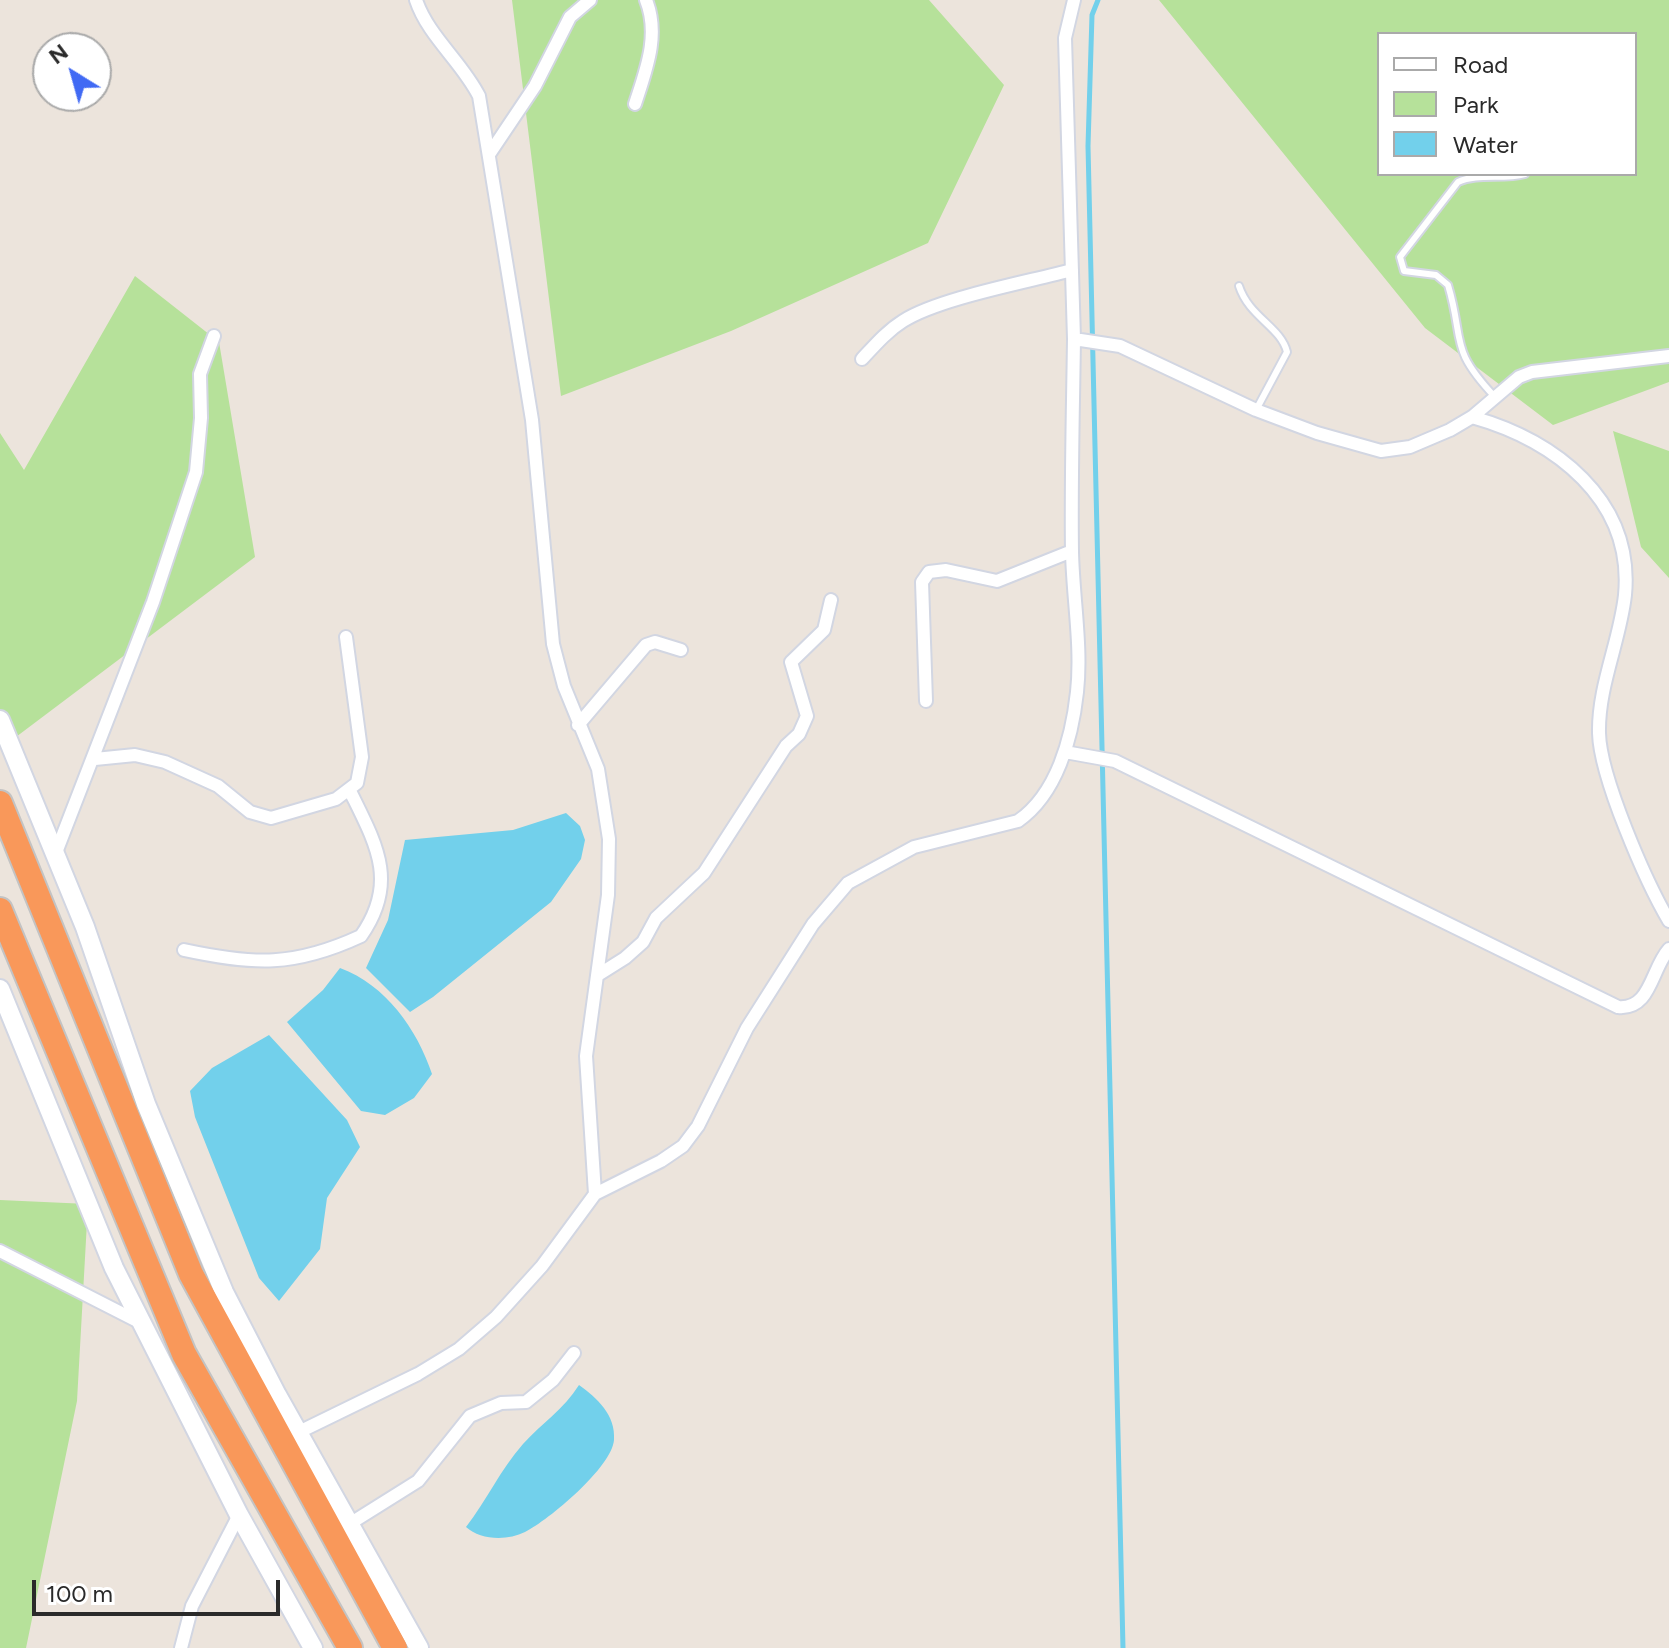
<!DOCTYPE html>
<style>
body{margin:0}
#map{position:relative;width:1669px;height:1648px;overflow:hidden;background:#ece4dc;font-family:Figtree,sans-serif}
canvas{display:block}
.legend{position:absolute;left:1377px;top:32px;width:260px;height:144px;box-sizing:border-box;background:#fff;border:2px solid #aaa;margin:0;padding:10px 14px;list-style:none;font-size:24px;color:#2a2a2a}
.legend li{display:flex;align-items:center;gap:16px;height:40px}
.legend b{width:40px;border:2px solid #aaa}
.north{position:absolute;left:32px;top:32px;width:80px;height:80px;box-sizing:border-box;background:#fff;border:2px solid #aaa;border-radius:50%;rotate:323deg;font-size:22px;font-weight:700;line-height:32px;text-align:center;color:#2a2a2a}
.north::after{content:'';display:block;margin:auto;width:28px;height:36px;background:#416af4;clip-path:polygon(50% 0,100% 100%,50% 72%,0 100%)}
.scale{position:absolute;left:32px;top:1580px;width:248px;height:36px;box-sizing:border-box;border:4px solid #2a2a2a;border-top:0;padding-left:10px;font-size:24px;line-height:28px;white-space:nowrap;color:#2a2a2a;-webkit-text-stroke:6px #fff;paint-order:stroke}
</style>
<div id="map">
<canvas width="1669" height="1648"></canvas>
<ul class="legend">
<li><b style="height:10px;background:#fff"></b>Road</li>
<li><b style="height:22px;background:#b6e19a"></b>Park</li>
<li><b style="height:22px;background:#72d0eb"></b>Water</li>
</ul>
<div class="north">N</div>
<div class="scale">100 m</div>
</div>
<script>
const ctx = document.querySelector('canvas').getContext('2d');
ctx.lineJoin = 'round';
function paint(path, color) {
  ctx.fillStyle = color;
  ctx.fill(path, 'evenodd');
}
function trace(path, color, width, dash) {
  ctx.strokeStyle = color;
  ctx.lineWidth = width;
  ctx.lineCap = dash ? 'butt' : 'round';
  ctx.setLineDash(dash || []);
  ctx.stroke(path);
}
const green = new Path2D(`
 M512,0H929L1004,85L928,243L731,331L561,396Z
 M1159,0H1669V382L1553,425L1425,328ZM1379,34H1635V174H1379Z
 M135,276L219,342L255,557L0,749V433L24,470Z
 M1613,431L1669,451V578L1641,547Z
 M0,1200L88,1204L77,1401L26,1648H0Z`);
const water = new Path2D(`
 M566,813L580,826L585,840L581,859L551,902L433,997L410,1012L366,968L388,920L405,840L513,830Z
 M340,968C386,985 417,1029 432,1074L414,1098L385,1115L361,1111L287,1022L323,990Z
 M269,1035L347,1120L360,1147L327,1198L320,1249L279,1301L259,1278L195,1117L190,1091L212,1068Z
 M579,1385C597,1398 616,1415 614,1440C612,1467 549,1520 525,1532C507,1541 480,1540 466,1527C487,1500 500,1470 523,1444C542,1423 564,1409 579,1385Z`);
const stream = new Path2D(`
 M1098,0L1092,15L1088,146L1123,1648`);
const lane = new Path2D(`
 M1239,286C1249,317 1281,327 1287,352L1256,410
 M1495,397C1448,347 1465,342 1448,285L1436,275L1404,271L1400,257L1458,182C1478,173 1503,180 1525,174`);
const street = new Path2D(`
 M416,0C428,36 462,62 479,96L532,420L553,644L564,686L598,769L609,839L608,895L586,1056L595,1194
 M635,104C646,70 660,35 646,0
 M490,153L535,86L570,17L590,0
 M1074,339L1065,38L1074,0
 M862,359C875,345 887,331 903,321C939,298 1028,282 1072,270
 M1472,417C1554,440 1634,499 1625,595C1620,641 1598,686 1599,733C1600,777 1646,882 1669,921
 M926,701L922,582L929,572L946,570L997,581L1072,551
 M578,725L646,645L655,642L681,650
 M1065,752L1115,761L1618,1007C1651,1010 1651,969 1669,949
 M95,759L135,755L165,762L218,786L250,812L271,818L336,799L357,783L362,757L346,637
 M55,855L153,602L196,472L201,418L200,374L214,336
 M184,950C254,965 294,967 361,936C399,882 376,844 350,791
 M598,975L625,958L643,942L656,918L704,873L786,746L799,734L807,716L791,662L824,630L831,600
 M0,1251L139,1322
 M299,1432L418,1374L459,1349L496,1317L542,1266L595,1194L661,1161L683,1146L698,1126L747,1028L813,924L848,883L914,847L1018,821C1057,794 1072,738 1077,692C1082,647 1073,598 1072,552C1071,481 1073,410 1074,339L1120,346L1256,410L1317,433L1381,451L1410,447L1450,430L1472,417L1519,377L1532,372L1669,356
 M351,1523L418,1481L470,1416L501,1403L526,1402L553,1380L574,1353
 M181,1648L192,1606L239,1515`);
const secondary = new Path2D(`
 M0,720L85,927L146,1104L224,1292L277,1395L419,1648
 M0,989L114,1268L239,1515L313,1648`);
const highway = new Path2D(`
 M0,803L191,1274L395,1648
 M0,910L184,1354L350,1648`);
paint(green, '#b6e19a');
paint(water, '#72d0eb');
trace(stream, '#72d0eb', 5);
trace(lane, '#d2d6e2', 10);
trace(street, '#d2d6e2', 16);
trace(secondary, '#d2d6e2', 22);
trace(highway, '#c3c3c3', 28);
trace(lane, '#fff', 6);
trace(street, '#fff', 12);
trace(secondary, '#fff', 18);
trace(highway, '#f9985a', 24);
</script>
